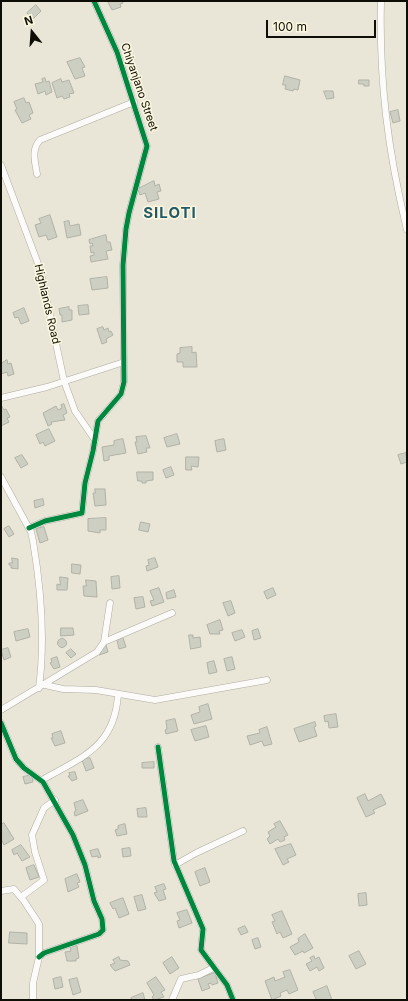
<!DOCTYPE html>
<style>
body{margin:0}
#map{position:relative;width:408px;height:1001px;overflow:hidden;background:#e9e6d8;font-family:Inter,sans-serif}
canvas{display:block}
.frame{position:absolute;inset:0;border:2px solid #0f0e06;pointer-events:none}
.north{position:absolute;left:12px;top:12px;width:40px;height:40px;-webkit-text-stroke:3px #fcf7df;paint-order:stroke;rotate:343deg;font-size:11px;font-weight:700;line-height:16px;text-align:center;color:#0f0e06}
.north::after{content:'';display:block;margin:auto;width:14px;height:18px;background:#0f0e06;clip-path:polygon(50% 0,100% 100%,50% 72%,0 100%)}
.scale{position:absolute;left:266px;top:20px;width:110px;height:18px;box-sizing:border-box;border:2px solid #0f0e06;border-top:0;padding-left:5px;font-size:12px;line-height:14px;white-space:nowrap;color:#0f0e06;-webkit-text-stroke:3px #fcf7df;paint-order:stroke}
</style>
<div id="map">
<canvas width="408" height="1001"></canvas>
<div class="frame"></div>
<div class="north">N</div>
<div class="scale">100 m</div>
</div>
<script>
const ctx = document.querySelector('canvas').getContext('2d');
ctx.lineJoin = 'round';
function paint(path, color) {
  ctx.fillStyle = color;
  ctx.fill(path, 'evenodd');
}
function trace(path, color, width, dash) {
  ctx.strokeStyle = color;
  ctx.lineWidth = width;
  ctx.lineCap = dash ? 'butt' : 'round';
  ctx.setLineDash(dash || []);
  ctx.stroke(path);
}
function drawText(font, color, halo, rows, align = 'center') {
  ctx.font = font + ' Inter,sans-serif';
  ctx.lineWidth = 3;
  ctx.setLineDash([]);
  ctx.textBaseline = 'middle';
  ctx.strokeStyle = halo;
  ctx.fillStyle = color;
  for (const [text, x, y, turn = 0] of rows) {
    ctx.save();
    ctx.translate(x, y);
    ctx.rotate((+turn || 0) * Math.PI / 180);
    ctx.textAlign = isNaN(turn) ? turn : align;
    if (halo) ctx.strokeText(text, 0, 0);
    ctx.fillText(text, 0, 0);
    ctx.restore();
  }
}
const building = new Path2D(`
 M123,1V3L120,4L121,7L112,10L108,2Z
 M36,5L41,11L33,19L27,13Z
 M80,58L85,67L82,68L85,76L75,79L67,62Z
 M285,76L300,80L298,90L294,89L293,91L285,89L286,85H283Z
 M45,78L46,82L49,81L52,92L46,95L45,91L38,94L35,84L43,82L42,79Z
 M61,79L62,82L69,80L74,93L69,94L70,97L64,99L62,96L57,98L52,83Z
 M359,80H369V86H364V84H359Z
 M324,91H333L334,98L327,99Z
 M24,98L26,103L29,102L33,113L29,115L31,119L22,123L15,110L17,109L14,102Z
 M398,110L400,121L393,123L390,112Z
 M154,181L155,186L159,184L161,191L157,192L159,199L148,202L145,193L140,195L138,189Z
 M50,215L57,237L48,240L46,235L39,237L35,225L41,223L39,219Z
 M69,221L70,226L79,224L81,235L67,238L64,222Z
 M106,235L107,242H110L112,250L106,251L108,259L91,262L90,256L94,255V252L91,253L90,246H93L92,243L90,244L89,240Z
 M107,277L108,288L92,290L90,279Z
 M88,305L89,314L79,315L78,306Z
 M69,307V310H72V320L62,322V315H60L59,309Z
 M24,308L29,321L21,324L18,317L15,318L13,313Z
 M103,327L104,330L108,328L109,332L111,331L113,335L106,339L107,342L102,344L97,329Z
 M192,347V353L196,352L197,367H183V362H177V354L180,353V348Z
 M7,360L8,364L11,363L14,374L8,376L7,372L1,374V364Z
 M64,404L67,413L63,415L65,420L51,422L52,424L48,426L43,413L56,406L58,410L62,408L61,405Z
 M1,405L4,410L6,409L10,417L7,418L9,422L1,426Z
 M49,429L55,441L45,446L43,442L40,444L36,435Z
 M177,434L180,444L167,447L164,438Z
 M146,436L150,448H146L147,452L138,454L135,442H137L136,437Z
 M123,439L126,453L109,456V460L104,461L102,447L114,445V441Z
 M224,439L226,450L217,452L215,441Z
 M406,453L407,462L401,464L398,455Z
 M22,455L28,464L21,468L15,458Z
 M186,457H199L198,467L191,466L192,470H186Z
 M171,467L174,475L166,478L163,470Z
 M137,472H153V480L146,481V483H142V481H138Z
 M95,489H105L106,505L95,506L93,493H95Z
 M43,499L44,505L35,508L34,501Z
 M106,518V530H100V533L88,531V519Z
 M141,522L150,524L148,532L139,530Z
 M9,526L14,534L9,537L4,529Z
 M44,527L48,540L40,543L36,529Z
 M12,558L18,559V569L11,568V565H9V563H12Z
 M155,558L158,567L147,571L146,566L149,565L148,560Z
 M72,564L81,565L80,574L72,573Z
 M119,576L120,588L112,589L111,577Z
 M60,577L68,578L67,590H57V584L60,585Z
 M86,580L96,581L97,597L84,596L83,586H86Z
 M159,588L164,602L152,606L150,601L154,600L150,591Z
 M273,588L276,595L267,599L264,592Z
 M174,590L176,597L167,599L166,593Z
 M143,597L145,607L136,609L134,598Z
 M231,601L235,613L228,616L223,603Z
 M220,620L223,630L219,631L220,634H210L207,625Z
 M61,628H73L74,635L61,636Z
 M28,629L30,637L16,641L14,632Z
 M258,629L261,638L254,640L252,631Z
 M242,630L245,637L235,641L232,633Z
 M189,635H193V638L200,637L201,647L191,649Z
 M123,638L126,647L119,649L117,640Z
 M57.5 643a4.5 4.5 0 1 1 9 0a4.5 4.5 0 1 1-9 0Z
 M106,645L108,652L99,655L97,648Z
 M8,648L11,657L4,660L1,650Z
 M71,649L76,654L71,658L66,653Z
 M57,657L60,667L54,669L50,663L52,662L51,659Z
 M232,657L235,669L227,671L224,659Z
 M214,661L217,672L209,674L207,663Z
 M208,704L212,719L194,724L191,715L200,712L199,707Z
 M336,714L338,727L329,728L328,721L325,722L324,716Z
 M175,719L178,731L166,734L165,730L167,729L166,721Z
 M315,722L316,726L314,727L317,736L299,742L294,729Z
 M206,726L209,737L195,741L191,730Z
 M267,727L272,744L264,746L262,741L250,745L247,736L260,733L259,730Z
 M61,731L65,743L55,746L51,738H53L52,734Z
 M90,758L94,768L86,771L82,760Z
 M154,762V768H142V763Z
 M75,772L77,779L72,781L68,776H70L69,773Z
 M32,775L33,782L25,784L23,777Z
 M365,794L368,801L381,794L386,804L373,810L375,813L366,817L357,798Z
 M83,800L88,811L75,816L74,812L76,811L74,803Z
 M146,808L147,817H138L137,809Z
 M280,821L288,835L284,837L285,840L280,842L278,839L270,844L267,839L270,836L268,832L276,827L274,824Z
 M4,823L14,839L4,845L1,839V825Z
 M125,824L127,834L117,836L115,830L118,829V826Z
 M291,844L296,855L287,859L289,862L283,865L275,849Z
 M21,845L30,857L22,861L17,853L14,855L12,850Z
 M130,848L131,856L123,857L122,849Z
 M98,849L101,857L98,858V856L92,857L90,851Z
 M34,865L39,877L30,880L26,868Z
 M205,868L210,882L200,886L195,872Z
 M77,874L80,882L77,883L79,887L68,892L65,879Z
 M164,884L166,889L163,890L166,899L159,901L154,893L157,892L155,887Z
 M366,893L367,905L359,906L358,894Z
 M142,895L146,909L138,911L134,897Z
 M123,898L129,914L119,918L115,908L113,909L110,903Z
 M187,910L192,923L179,928L177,921L180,920L177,913Z
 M282,911L292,934L283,938L280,932L277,934L272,922L275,921L272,915Z
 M245,926L248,932L241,935L238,929Z
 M10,932L27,933V944L9,943Z
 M305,934L313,948L304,953L303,951L295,955L290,947L299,942L298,939Z
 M258,938L261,947L255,949L252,940Z
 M77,946L79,958L76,959V961H67L65,952L71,951L70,947Z
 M359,951L366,964L356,969L349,956Z
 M314,956L315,959L319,957L324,968L319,971L317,967L310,971L306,964L312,961L310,958Z
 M119,957L120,960L128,961L130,965L115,971L110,965L115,963L113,960Z
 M172,957L179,968L170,974L163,963Z
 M290,970L298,990L289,994L287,990L280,993L281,996L272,1000L265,981L274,977L275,981L285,977L283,972Z
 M215,973L218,983L212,985L211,983L208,984L210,988L202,991L198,979Z
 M61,977L63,987L55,989L53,979Z
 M156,977L165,990L161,992L164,997L154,1000L152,997L154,995L147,983Z
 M77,978L81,992L73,995L69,980Z
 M327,986L332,1000H314L316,999L313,992Z
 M143,993L145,1000H132L131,998Z`);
const minor = new Path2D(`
 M381,1C379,81 388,152 407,230
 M1,165L40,269L64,381L75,411L95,440
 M37,174C35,161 31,150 40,140L134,102
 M1,398L47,387L124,362
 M1,477L31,532L33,541C41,588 45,641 39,688
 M29,528L45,521L82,513L85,483L93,451L98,421L121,394L124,382L123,265L126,229L129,213L147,146L117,52L94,1
 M104,642L172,613
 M45,685L63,689L96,690L155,700L267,680
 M1,710L97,652L104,642L110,603
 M1,723L16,759L24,768L43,782L73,835L85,865L94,901L102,919L103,930L99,934L44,953L39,957
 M158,747L174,861L203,929L201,950L227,985L233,1000
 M42,780C82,757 115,747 118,694
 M175,865L196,853L243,831
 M1,891L14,889L24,901L39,924V957L33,983V1000
 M21,897L44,880L35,852L32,835L44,808L55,800
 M172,1000L181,979L199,975L213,968`);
const cycleway = new Path2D(`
 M29,528L45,521L82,513L85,483L93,451L98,421L121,394L124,382L123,265L126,229L129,213L147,146L117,52L94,1
 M1,723L16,759L24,768L43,782L73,835L85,865L94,901L102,919L103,930L99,934L44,953L39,957
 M158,747L174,861L203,929L201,950L227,985L233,1000`);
const streetNames = [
 ["Chiyanjano Street",139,87,71],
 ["Highlands Road",47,304,77]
];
const districtNames = [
 ["SILOTI",170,213]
];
paint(building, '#cecfc3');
trace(building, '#b1b1a6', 1);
trace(minor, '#adaba0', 7);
trace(minor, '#fcfbf9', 6);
trace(cycleway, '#00873e', 5);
drawText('11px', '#0f0e06', '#fcf7df', streetNames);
ctx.letterSpacing = '1px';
drawText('bold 15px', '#245a66', '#fcf7df', districtNames);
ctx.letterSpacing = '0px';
</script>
